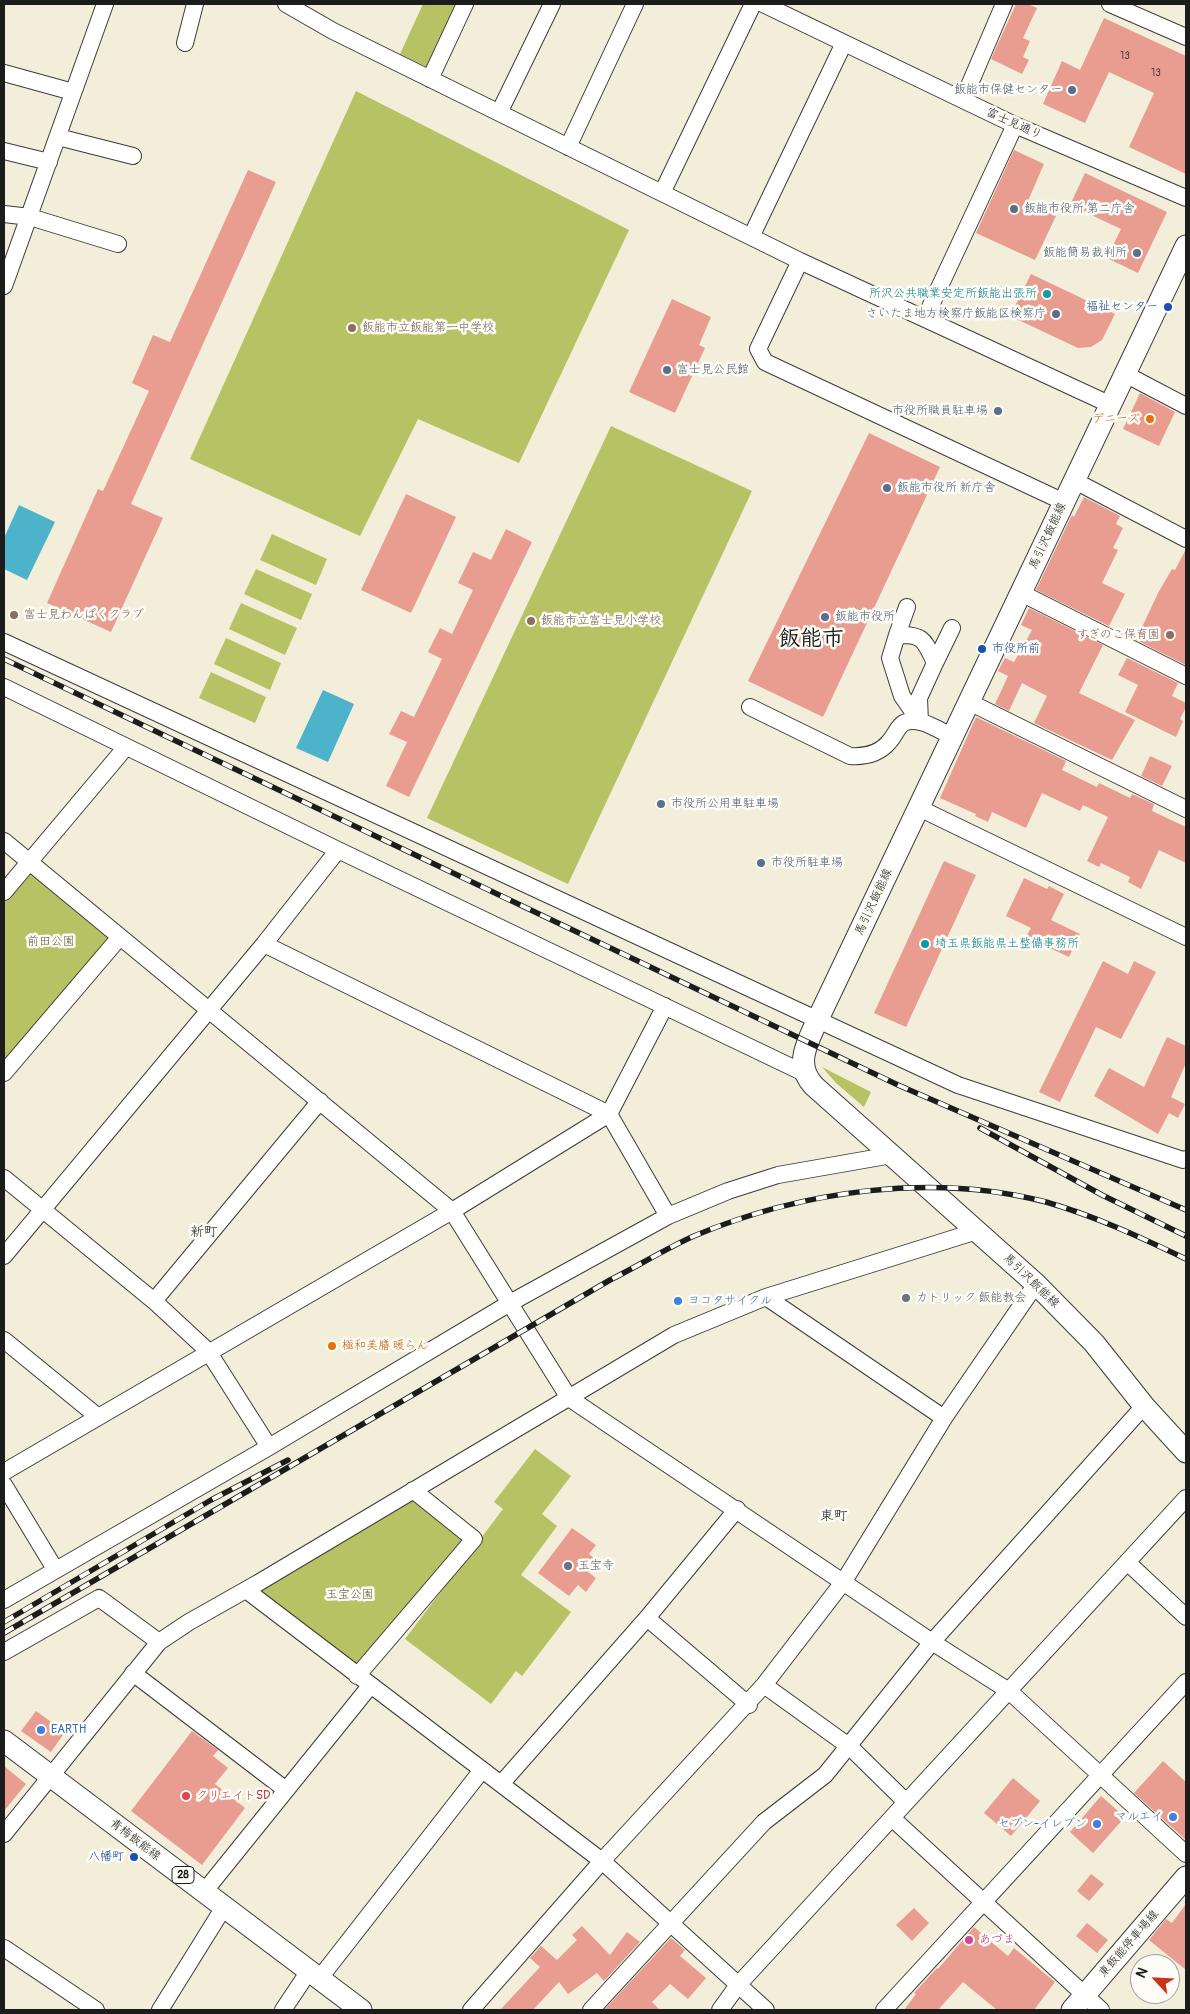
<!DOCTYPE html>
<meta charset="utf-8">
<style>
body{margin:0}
#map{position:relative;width:1190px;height:2014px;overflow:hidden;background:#f2eeda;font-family:Pangolin,sans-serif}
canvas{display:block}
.frame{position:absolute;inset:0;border:5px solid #1c1c1c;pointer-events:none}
.north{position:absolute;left:1130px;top:1954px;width:50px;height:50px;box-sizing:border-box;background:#fdfcf7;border:1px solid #a3a29f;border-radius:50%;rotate:295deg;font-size:14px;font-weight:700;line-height:20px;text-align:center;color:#1c1c1c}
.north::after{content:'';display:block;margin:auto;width:18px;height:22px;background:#c8321e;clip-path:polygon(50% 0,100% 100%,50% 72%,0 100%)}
</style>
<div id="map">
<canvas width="1190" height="2014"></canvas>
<div class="frame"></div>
<div class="north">N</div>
</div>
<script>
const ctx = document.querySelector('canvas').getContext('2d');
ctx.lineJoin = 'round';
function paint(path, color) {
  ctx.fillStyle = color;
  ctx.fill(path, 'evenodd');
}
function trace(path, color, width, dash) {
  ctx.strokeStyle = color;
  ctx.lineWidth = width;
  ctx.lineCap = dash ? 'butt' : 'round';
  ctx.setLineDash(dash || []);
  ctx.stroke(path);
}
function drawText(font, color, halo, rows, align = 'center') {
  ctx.font = font + ' Pangolin,"Klee One",sans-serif';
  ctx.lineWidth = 5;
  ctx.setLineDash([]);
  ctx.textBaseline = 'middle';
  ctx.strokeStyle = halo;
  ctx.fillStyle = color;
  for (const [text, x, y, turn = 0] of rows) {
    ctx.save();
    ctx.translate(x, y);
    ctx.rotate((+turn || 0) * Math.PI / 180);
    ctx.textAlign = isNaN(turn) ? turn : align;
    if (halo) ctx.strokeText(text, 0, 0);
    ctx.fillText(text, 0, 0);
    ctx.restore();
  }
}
const green = new Path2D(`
 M423,4H457L427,67L400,54Z
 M356,91L629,230L519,463L418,419L360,536L190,459Z
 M611,426L752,491L568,884L427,818Z
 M272,534L327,559L316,585L260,560Z
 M256,569L312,594L301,620L244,594Z
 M241,603L297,628L285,655L229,629Z
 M226,638L281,663L270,690L214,664Z
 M211,672L266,697L255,723L199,698Z
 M29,862L120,937L4,1073V892Z
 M822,1067L871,1092L864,1107L836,1083Z
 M535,1449L571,1476L542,1514L557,1526L521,1575L571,1612L522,1676L516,1671L491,1704L405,1639L503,1509L494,1502Z
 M413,1490L474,1539L357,1676L256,1597L258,1583Z`);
const water = new Path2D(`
 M19,505L55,522L27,580L4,569V538Z
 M323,690L354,704L328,762L296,748Z`);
const building = new Path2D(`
 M1016,4H1028L1037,8L1023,38L1030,41L1023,57L1029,60L1022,74L991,59Z
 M1104,18L1186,56V174L1129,147L1154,93L1109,72L1085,123L1043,104L1062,61L1080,70Z
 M1014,150L1044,164L1027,203L1056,216L1035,260L976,233Z
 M248,170L276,182L131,504L163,518L111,632L47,603L98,489L103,491L149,391L132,383L153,335L170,342Z
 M1085,173L1167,212L1138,273L1107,258L1121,229L1070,205Z
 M1031,274L1115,314L1102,340L1091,347L1078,348L1010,316Z
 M672,299L711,317L699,345L705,348L675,413L629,392Z
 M1140,393L1175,412L1159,446L1123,429Z
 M869,433L940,467L823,717L748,681Z
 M406,494L456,517L411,613L361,590Z
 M1084,497L1120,516L1116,524L1123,528L1113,548L1118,550L1102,583L1125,594L1109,626L1036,590L1072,515L1074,517Z
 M506,529L532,542L409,797L386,786L407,742L389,734L401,711L414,717L442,659L428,652L440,628L452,634L473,590L458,583L473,552L491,560Z
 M1186,549V665L1136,640L1158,593L1172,569L1175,570Z
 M1029,608L1103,645L1079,693L1135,720L1112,760L1034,723L1047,696L1022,683L1009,711L995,704L1008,676L998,671L1005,658L1014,662L1032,630L1021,625Z
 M1127,658L1178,683L1172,696L1186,703V707L1180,719L1183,721L1176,737L1125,712L1138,685L1118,675Z
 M976,717L1066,761L1062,770L1097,787L1099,783L1130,798L1132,794L1154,804L1152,811L1186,827V863L1159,850L1141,889L1128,882L1130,877L1101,863L1099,867L1087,861L1108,817L1083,805L1080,811L1042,793L1026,828L992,812L988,822L975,816L976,814L940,798Z
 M1150,756L1172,766L1162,786L1141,776Z
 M944,861L976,875L906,1027L874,1013Z
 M1024,878L1047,889L1049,886L1064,894L1051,920L1080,934L1069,957L1026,937L1031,928L1006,916Z
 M1103,961L1128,974L1134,961L1156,972L1121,1039L1096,1027L1060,1102L1039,1092Z
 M1167,1037L1186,1046V1063L1171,1097L1185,1104L1178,1118L1169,1113L1158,1134L1094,1096L1109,1068L1144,1087Z
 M572,1528L596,1545L589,1554L597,1561L588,1572L596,1578L586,1592L578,1585L569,1596L538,1573Z
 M36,1711L65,1732L51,1752L21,1731Z
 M192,1731L218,1750L213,1756L228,1768L215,1784L245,1808L202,1865L131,1811Z
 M1163,1761L1186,1782V1840L1134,1793Z
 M4,1766L26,1784L4,1811Z
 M1013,1778L1040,1801L1011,1836L984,1813Z
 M1101,1796L1125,1817L1093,1853L1070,1832Z
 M1091,1874L1104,1884L1089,1901L1077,1891Z
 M1186,1904V1970L1149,1940L1166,1919L1172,1923Z
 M914,1908L929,1923L912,1941L896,1925Z
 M1087,1923L1108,1940L1097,1953L1076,1936Z
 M582,1926L610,1955L627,1932L640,1942L604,1981L597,1973L568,1994L559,1982L533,2010H500L540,1967L530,1958L541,1946L557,1960L577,1940L572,1935Z
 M974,1927L1008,1956L1014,1948L1055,1982L1034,2010H997L963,1982L938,2010H904L916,1994L914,1993L937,1968L938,1969Z
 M671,1938L685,1950L680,1956L706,1978L688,1999L670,1984L652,2002L660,2010H604Z`);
const minor = new Path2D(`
 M286,4L333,31L800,261L1111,405
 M763,4L1015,125L1186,198
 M1110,4L1186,37
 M185,43L195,4
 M4,73L73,92
 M430,79L465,4
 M963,100L1004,4
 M499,113L552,4
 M58,137L133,156
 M568,147L635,4
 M4,151L49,162
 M662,193L753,4
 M4,214L30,217L118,244
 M751,237L844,43
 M800,261L758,349L765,362L1064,502
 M4,286L105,4
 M925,318L1015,125
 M1125,374L1186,406
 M1075,481L1186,539
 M1021,593L1186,676
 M897,635C924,634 924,640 935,663L919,698L920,722L902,696L890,658Z
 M897,635L907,607
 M4,642L958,1085L1183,1160L1186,1159
 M935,663L952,628
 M4,687L338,850L804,1073
 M969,702L1186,809
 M750,707L850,756C865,757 879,754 889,742C899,731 898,717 921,722C932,725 943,732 953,737
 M919,808L1186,937
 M4,841L452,1211L569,1398L932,1642L1009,1691L1186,1854
 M4,892L126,747
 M264,944L609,1114L668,1216
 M4,1073L120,937
 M4,1178L154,1301L208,1351L269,1447
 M4,1256L264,944L338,850
 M766,1297L944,1418
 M154,1301L320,1101
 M4,1340L97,1416
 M4,1472L452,1211L609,1114L665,1006
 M4,1485L55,1569
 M1127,1562L1186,1617
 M246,1590L602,1861L766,2010
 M4,1600L269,1447L510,1303L668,1216L728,1191L778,1175L892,1155
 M647,1618L749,1705
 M4,1652L99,1598L159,1642
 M133,1673L286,1790
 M357,1676L474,1539L413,1490
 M764,1685L850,1747L906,1802
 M501,1784L647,1618L737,1509
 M892,1818L1101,2010
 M4,1834L159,1642L189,1622L258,1583L674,1335L766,1297L977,1231
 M204,1892L370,1686
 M4,1948L96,2010
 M319,1979L482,1770
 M160,2010L224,1907
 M283,2010L309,1971
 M471,2010L602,1861L764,1685L844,1581L944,1418L1036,1284
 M591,2010L764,1822L825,1775L932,1642L1144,1406
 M720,2010L738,1985L1186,1498
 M884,2010L1186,1682`);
const major = new Path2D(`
 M1186,246L817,1021C807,1043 794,1065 814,1086L1036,1284L1094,1343L1144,1406L1186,1452
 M4,1741L361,2010
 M1072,2010L1186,1877`);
const rail = new Path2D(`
 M4,659L898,1085L1186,1210
 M980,1128L1102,1195L1186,1236
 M4,1622L211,1500L288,1460
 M4,1633L610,1280C638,1266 665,1249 694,1236C801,1191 932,1172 1046,1202C1095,1216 1140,1237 1186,1259`);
const markers = [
 [1072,90,5,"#5c6f8a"],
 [1014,209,5,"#5c6f8a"],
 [1137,253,5,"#5c6f8a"],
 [1047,294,5,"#0f9aa8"],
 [1168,307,5,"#1a4fb4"],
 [1056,314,5,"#5c6f8a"],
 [352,328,5,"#8d6e63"],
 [667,370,5,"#5c6f8a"],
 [998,411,5,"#5c6f8a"],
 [1150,419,5,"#e8710a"],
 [887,488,5,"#5c6f8a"],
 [14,615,5,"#8d6e63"],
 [825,617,5,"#5c6f8a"],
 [531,621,5,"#8d6e63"],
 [1170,635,5,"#8d6e63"],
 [982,649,5,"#1a4fb4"],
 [661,804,5,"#5c6f8a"],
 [761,863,5,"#5c6f8a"],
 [925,944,5,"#0f9aa8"],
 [906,1298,5,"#6b7280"],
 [678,1301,5,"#3f7fe0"],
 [332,1346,5,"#e8710a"],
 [568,1566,5,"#6b7280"],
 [41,1730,5,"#3f7fe0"],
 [186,1796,5,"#e0444e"],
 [1173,1817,5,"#3f7fe0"],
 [1097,1824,5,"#3f7fe0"],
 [134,1857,5,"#1a4fb4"],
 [969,1940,5,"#d1479c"]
];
const numberNames = [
 ["13",1125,56],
 ["13",1156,73]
];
const shields = [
 [183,1875,22]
];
const shieldNames = [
 ["28",183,1875]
];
const serviceNames = [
 ["飯能市保健センター",1062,90,"right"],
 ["飯能市役所 第二庁舎",1024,209],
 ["飯能簡易裁判所",1127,253,"right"],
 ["さいたま地方検察庁飯能区検察庁",1046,314,"right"],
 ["富士見公民館",677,370],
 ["市役所職員駐車場",988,411,"right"],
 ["飯能市役所 新庁舎",897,488],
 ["飯能市役所",835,617],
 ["市役所公用車駐車場",671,804],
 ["市役所駐車場",771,863]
];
const streetNames = [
 ["富士見通り",1014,124,24],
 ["馬引沢飯能線",1048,536,-65],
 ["馬引沢飯能線",874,902,-65],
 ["馬引沢飯能線",1031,1281,44],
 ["青梅飯能線",135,1840,37],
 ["東飯能停車場線",1129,1944,-49]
];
const cultureNames = [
 ["所沢公共職業安定所飯能出張所",1037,294],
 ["埼玉県飯能県土整備事務所",935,944,"left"]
];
const transitNames = [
 ["福祉センター",1158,307],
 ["市役所前",992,649,"left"],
 ["八幡町",124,1857]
];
const educationNames = [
 ["飯能市立飯能第一中学校",362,328],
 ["富士見わんぱくクラブ",24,615],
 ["飯能市立富士見小学校",541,621],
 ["すぎのこ保育園",1160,635,"right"]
];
const foodNames = [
 ["デニーズ",1140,419],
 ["極和美膳 暖らん",342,1346,"left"]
];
const parkNames = [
 ["前田公園",51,942],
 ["玉宝公園",350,1595]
];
const worshipNames = [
 ["カトリック 飯能教会",916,1298],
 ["玉宝寺",578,1566]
];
const shopNames = [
 ["ヨコタサイクル",688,1301],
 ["EARTH",51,1730],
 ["マルエイ",1163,1817,"right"],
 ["セブン-イレブン",1087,1824,"right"]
];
const healthNames = [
 ["クリエイトSD",196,1796]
];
const hotelNames = [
 ["あづま",979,1940]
];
const neighbourhoodNames = [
 ["新町",204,1232],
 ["東町",834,1516]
];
const townNames = [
 ["飯能市",811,639]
];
paint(green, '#b6c264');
paint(water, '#4cb3cb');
paint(building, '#e89d90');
trace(minor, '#3c3c38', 18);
trace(major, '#3c3c38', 23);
trace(minor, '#fff', 16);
trace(major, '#fff', 21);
trace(rail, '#1c1c1c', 5.5);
trace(rail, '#fdfcf7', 4, [11]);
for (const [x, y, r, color] of markers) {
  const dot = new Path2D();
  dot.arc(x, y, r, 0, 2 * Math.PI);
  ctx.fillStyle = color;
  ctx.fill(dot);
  trace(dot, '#fdfcf7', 2);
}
drawText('10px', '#4f3c39', null, numberNames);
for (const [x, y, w] of shields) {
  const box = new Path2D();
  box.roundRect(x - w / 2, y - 8.5, w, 17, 4);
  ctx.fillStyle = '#fdfcf7';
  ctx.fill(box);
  trace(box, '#1c1c1c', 1);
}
drawText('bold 11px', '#1c1c1c', null, shieldNames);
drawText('12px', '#4e5e75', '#fdfcf7', serviceNames, 'left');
drawText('12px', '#1c1c1c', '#fdfcf7', streetNames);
drawText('12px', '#0d838f', '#fdfcf7', cultureNames, 'right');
drawText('12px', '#164399', '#fdfcf7', transitNames, 'right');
drawText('12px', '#785e54', '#fdfcf7', educationNames, 'left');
drawText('12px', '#c56008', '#fdfcf7', foodNames, 'right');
drawText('12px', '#5a5e39', '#fdfcf7', parkNames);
drawText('12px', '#5b616d', '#fdfcf7', worshipNames, 'left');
drawText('12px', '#366cbe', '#fdfcf7', shopNames, 'left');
drawText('12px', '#be3a42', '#fdfcf7', healthNames, 'left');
drawText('12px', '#b23c85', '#fdfcf7', hotelNames, 'left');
drawText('14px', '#1c1c1c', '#fdfcf7', neighbourhoodNames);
drawText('bold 22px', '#1c1c1c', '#fdfcf7', townNames);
</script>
